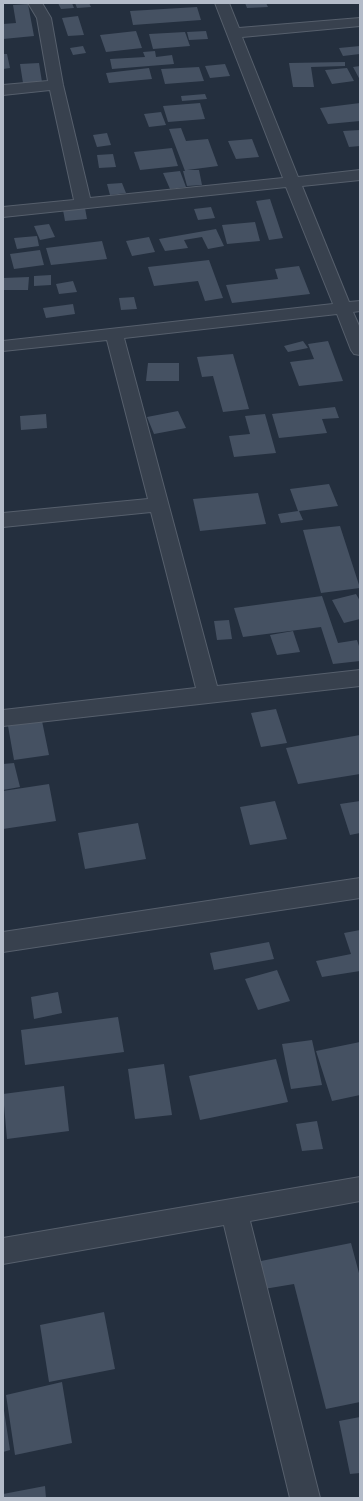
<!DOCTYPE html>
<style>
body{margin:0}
#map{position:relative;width:363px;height:1501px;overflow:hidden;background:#242f3e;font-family:Signika,sans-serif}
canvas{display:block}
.frame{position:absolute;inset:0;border:4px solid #b4bcc9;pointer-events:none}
</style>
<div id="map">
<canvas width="363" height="1501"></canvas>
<div class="frame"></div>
</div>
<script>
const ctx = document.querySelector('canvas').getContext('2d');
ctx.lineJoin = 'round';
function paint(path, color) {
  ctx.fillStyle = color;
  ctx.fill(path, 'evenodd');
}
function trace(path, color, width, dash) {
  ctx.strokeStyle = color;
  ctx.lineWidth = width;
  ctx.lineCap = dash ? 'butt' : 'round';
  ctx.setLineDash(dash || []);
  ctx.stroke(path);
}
const building = new Path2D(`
 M58,3H72L74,8L61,9Z
 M75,3H89L91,7L77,8Z
 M245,3H266L268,7L247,8Z
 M28,4L34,36L3,39V24L16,23L13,5Z
 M197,7L201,20L133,25L130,11Z
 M78,16L84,35L68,36L62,18Z
 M136,31L142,48L106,52L100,35Z
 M206,31L208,39L189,40L187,32Z
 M185,32L190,46L153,49L149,34Z
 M83,46L86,53L73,55L70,48Z
 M360,46V54L343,56L339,48Z
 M155,51L156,57L172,55L174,64L112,69L110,59L145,57L143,52Z
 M3,54H7L10,68L3,69Z
 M345,62V66L311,67L314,87H293L289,63Z
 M39,63L42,82L23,83L20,64Z
 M225,64L230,76L210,78L205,66Z
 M360,66V80L353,67Z
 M199,67L204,81L165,84L161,69Z
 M149,68L152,79L109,83L106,73Z
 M347,68L354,81L332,84L325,70Z
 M205,94L207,99L182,101L181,96Z
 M200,103L205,119L168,122L163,106Z
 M360,103V121L328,124L320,108Z
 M161,112L166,125L149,127L144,114Z
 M181,128L186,141L208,139L218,166L187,170H199L202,185L187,186L183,171H185L169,129Z
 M360,130V146L349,147L343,131Z
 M107,133L111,145L97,147L93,135Z
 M252,139L259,157L236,159L228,141Z
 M172,148L178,166L140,170L134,152Z
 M113,154L116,167L99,168L97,155Z
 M180,171L186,187L170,189L163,173Z
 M122,183L126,193L110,195L107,184Z
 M270,199L283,238L269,240L256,201Z
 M211,207L215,218L198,220L194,209Z
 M85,208L87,219L65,221L63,210Z
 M255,222L260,241L227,244L222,225Z
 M49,224L55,237L40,240L34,226Z
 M216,229L224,246L208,249L202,237L184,240L188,248L165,251L159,239Z
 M37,236L39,246L17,249L14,238Z
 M149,237L155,252L132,256L126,241Z
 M102,241L107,259L51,265L46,248Z
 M40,250L44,265L14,269L10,254Z
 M209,260L223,298L205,301L198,281L154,286L148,267Z
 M299,266L310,294L232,303L226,285L278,279L275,269Z
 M51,275V285L34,286V276Z
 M29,277L28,290H3V278Z
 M73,281L77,292L59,294L56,284Z
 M134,297L137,309L121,310L119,298Z
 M73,304L75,314L46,318L43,308Z
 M303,341L308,348L288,352L284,346Z
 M328,341L343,381L299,386L290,362L314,359L308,344Z
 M233,354L249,409L223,412L213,376L202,377L197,357Z
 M148,363H179V381H146Z
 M335,407L339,418L322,419L327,433L279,438L272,414Z
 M178,411L186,428L154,434L147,417Z
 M46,414L47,428L21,430L20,416Z
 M265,414L276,453L234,457L229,436L250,434L245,416Z
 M329,484L338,506L299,511L303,520L281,523L278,514L298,511L290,489Z
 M258,493L266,524L200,531L193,499Z
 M340,526L360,588L321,593L303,530Z
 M356,594L360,601V619L344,623L332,600Z
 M322,596L338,643L357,640L360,649V661L333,664L321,627L243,637L234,608Z
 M229,620L232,639L217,640L214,621Z
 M293,631L300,652L277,655L270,635Z
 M276,709L287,743L261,747L251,713Z
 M42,721L49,755L14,760L8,726Z
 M360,735V774L298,784L286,748Z
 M14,763L20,787L3,790V764Z
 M49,784L56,821L3,829V791Z
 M275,801L287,839L250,845L240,807Z
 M360,801V833L350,835L340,804Z
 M138,823L146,859L85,869L78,833Z
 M360,930V971L322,977L316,961L351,954L344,933Z
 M269,942L274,959L214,970L210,953Z
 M277,970L290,1001L258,1010L245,979Z
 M58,992L62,1013L34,1019L31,997Z
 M118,1017L124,1052L25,1065L21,1030Z
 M312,1040L322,1085L291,1089L282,1044Z
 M360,1042V1095L332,1101L316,1051Z
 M276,1059L288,1102L200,1120L189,1076Z
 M164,1064L172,1115L135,1119L128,1069Z
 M64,1086L69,1131L7,1139L3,1094Z
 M317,1121L323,1149L302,1151L296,1124Z
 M351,1243L360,1277V1402L326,1409L294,1284L258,1290L251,1263Z
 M104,1312L115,1369L49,1382L40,1325Z
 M62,1382L72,1443L15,1455L6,1395Z
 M3,1404L10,1450L3,1452Z
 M360,1417V1473L350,1474L339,1421Z
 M45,1486L46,1498H3V1494Z`);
const street = new Path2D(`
 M28,3H42L51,18L63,85L90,198L283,178L215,3H229L239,28L360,18V26L242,37L298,177L360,170V180L302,186L349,302L360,301V311L353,312L360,328V355L354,354L351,350L337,314L124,338L217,686L360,670V686L3,726V710L196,688L151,512L3,527V513L148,499L107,340L3,351V341L333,304L286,187L3,217V207L74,200L50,90L3,95V85L48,81L37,18Z
 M360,878V898L3,952V932Z
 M360,1177V1201L250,1221L320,1498H290L224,1225L3,1264V1238Z`);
paint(building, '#455162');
trace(street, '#565f6c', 2);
paint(street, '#38414e');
</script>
